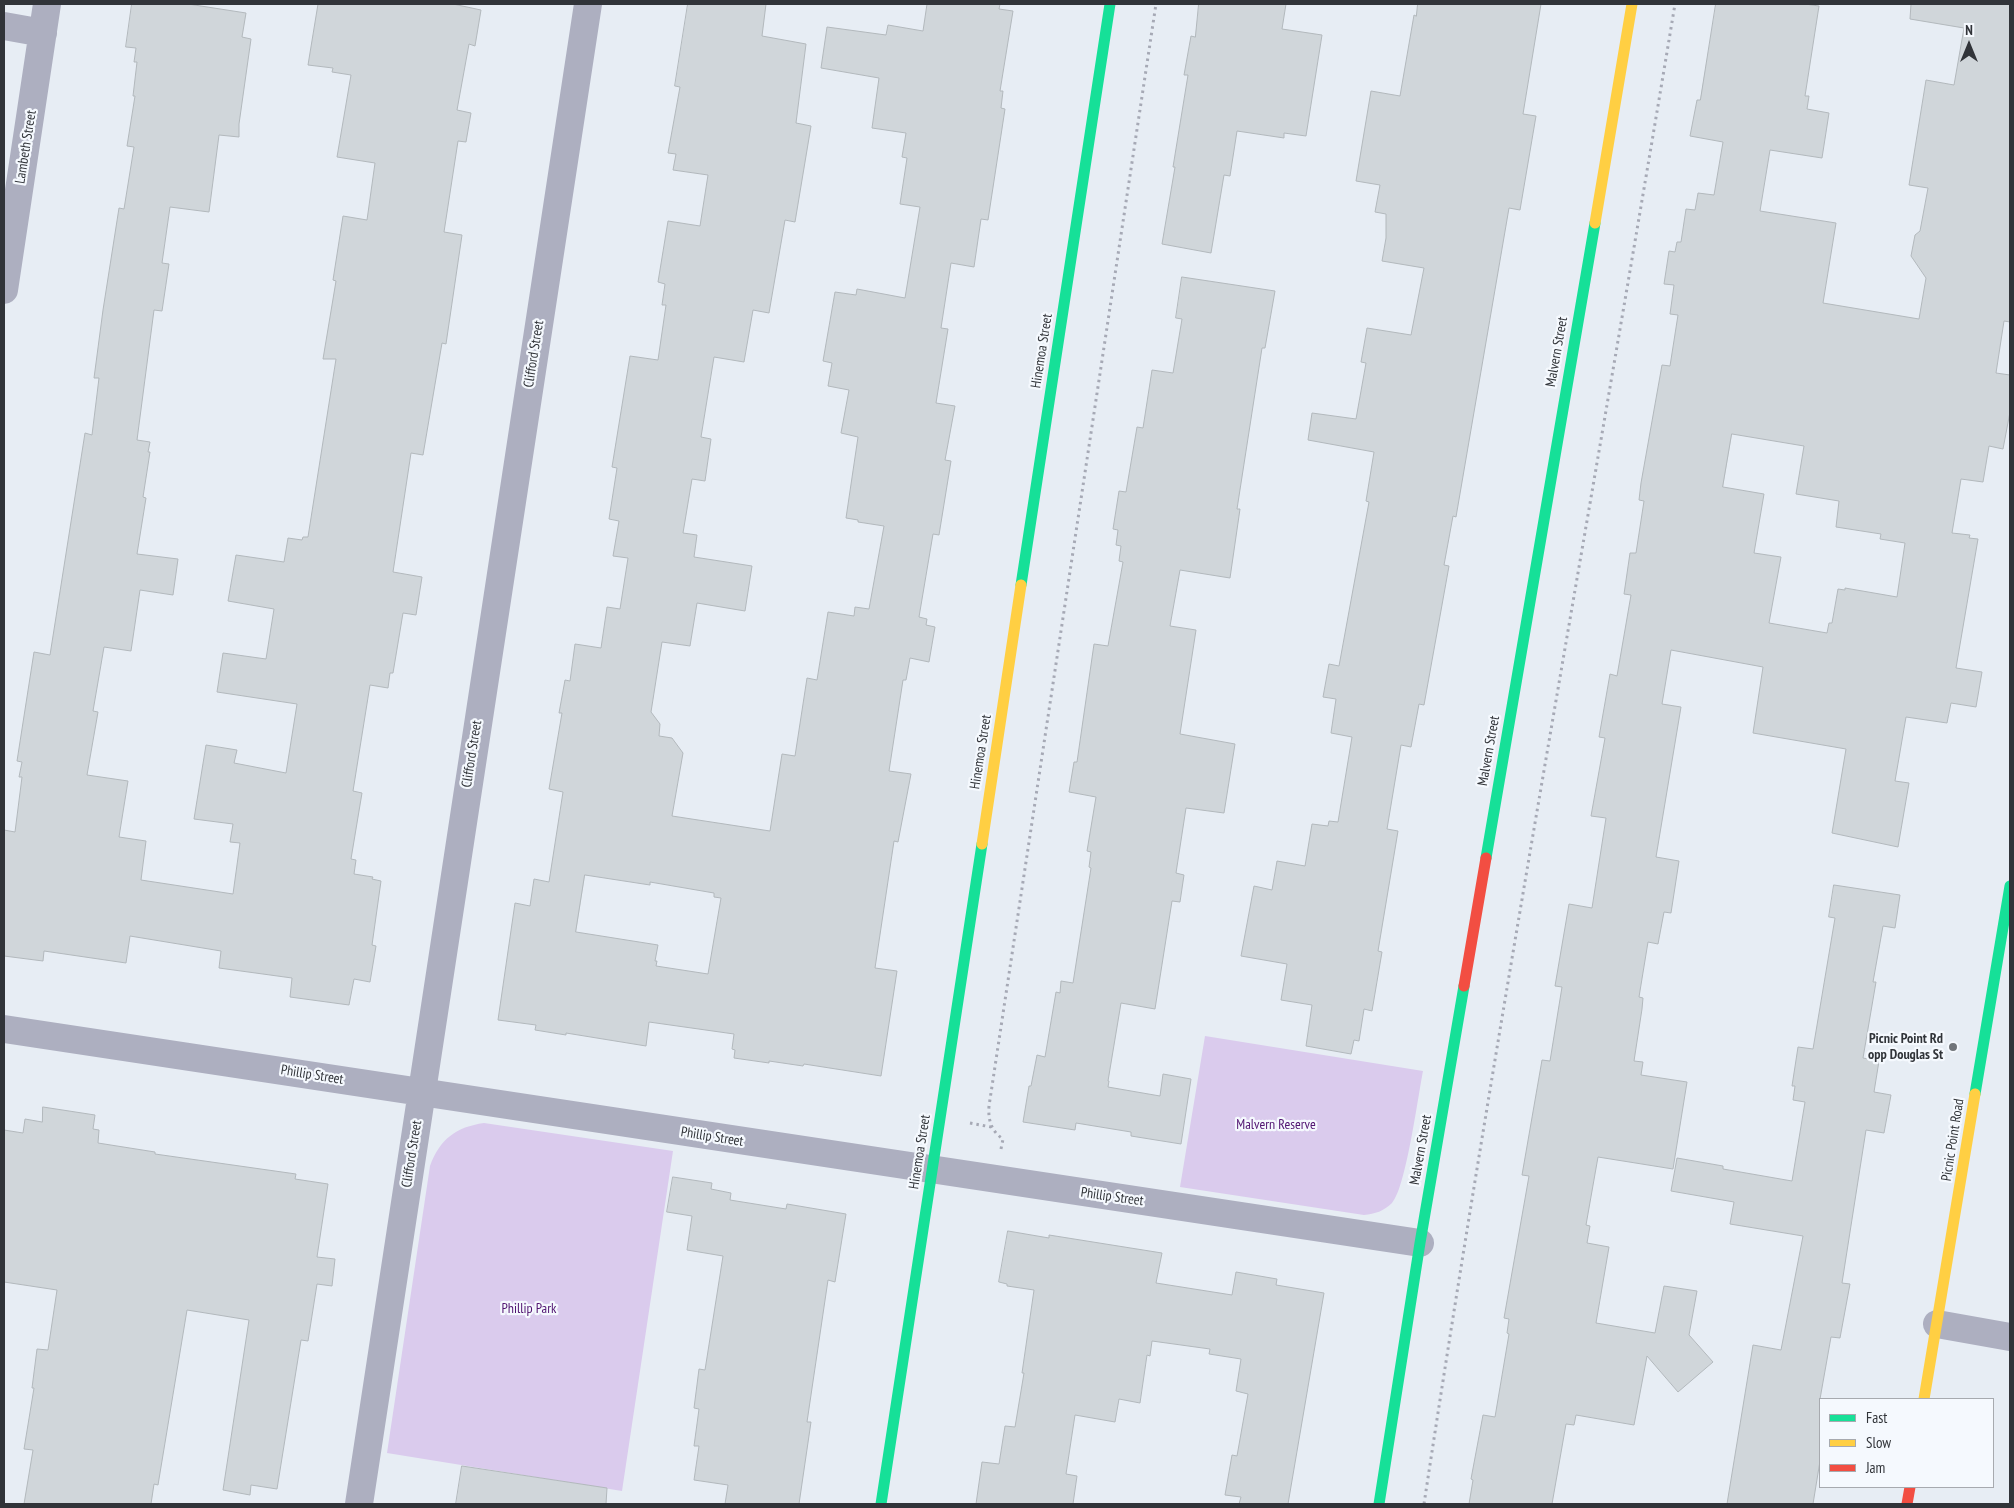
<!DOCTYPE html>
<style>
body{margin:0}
#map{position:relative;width:2014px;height:1508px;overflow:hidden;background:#e7edf4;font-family:"PT Sans Narrow",sans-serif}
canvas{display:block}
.frame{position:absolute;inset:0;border:5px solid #313439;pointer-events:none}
.legend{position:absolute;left:1819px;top:1398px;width:175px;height:90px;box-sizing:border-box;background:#f5f9fe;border:1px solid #a7aaaf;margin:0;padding:6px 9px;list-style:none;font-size:15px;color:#313439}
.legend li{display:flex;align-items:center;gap:10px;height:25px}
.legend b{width:25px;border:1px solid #a7aaaf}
.north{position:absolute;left:1944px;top:20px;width:50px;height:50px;-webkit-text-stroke:4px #f5f9fe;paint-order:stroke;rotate:0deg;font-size:14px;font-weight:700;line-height:20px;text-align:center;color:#313439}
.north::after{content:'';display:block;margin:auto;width:18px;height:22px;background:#313439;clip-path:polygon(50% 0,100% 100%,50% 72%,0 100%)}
</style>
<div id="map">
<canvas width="2014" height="1508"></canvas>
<div class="frame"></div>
<ul class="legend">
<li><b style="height:6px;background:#16e098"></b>Fast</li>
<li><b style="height:6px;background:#ffcf43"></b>Slow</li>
<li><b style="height:6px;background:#f24e42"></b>Jam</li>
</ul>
<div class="north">N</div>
</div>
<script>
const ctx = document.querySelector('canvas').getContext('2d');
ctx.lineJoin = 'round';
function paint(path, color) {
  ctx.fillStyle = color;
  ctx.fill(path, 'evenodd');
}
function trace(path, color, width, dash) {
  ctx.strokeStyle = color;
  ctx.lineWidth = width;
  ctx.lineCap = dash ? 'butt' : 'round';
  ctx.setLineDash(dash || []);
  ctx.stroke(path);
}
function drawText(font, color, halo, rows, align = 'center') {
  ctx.font = font + ' "PT Sans Narrow",sans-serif';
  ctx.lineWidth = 4.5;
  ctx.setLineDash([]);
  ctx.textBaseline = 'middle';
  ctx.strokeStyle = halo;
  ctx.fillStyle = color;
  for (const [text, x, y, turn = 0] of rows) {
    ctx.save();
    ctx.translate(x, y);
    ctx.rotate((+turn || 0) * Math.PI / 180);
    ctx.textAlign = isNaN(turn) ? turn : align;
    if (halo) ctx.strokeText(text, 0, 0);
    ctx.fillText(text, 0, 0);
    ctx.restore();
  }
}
const green = new Path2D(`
 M1205,1036L1423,1071C1418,1096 1406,1188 1392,1203C1384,1211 1375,1214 1364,1215L1180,1187Z
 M484,1123L673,1151L622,1491L387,1453L430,1166C440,1139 456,1127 484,1123Z`);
const building = new Path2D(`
 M132,4H188L246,13L242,37L251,39L239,124V137L219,135L209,212L170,207L162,263L169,264L162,311L154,310L137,440L150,442L148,452H150L143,497L146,498L137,554L178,559L173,595L140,590L131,651L104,647L93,711L98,712L87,775L128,781L119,837L146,841L141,880L233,894L240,843L230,842L233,824L194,819L206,745L237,750L234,763L286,773L297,704L217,692L223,653L266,659L274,609L228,601L236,555L284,562L288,538L302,540L303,537H308L336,359H323L336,281L333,280L343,216L367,220L375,163L337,157L351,75L332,72L333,68L308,65L318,4H453L481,10L475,46L469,44L457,110L471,113L466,142L458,141L444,232L462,235L446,344L442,343L423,455L411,453L393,572L422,577L416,615L403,613L393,673H390L388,688L370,685L353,791L362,793L351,859L356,860L354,874L373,877L372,879L381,881L372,945L376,946L370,982L354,979L349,1005L290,997L292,978L219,968L221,951L130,936L126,963L44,951L43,961L4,956V830L15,832L22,777H19L22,762L17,761L34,652L50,655L85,433L92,435L99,378H94L103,310L119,208L124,209L134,147L127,146L135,96H133L137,62H134L136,48L126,47Z
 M688,4H766L762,36L806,44L796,123L811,126L795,222L785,220L769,313L753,310L744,362L714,357L701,437L711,439L705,481L692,479L683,533L697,535L694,557L752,566L745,611L697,603L690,646L662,642L651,712L660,724L659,736L672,738L683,753L672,816L770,831L782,754L795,756L807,678L817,680L828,612L854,616L855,607L869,609L884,526L858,522V520L846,518L858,437L841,433L849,390L828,386L832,363L823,361L835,292L856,295L857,289L905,298L920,207L900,204L907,158L902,157L906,133L872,128L879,78L821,68L827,27L886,35L888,25L923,31L927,4H1000L999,9L1013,11L1000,91H1003L1001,108L1005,109L988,220L981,219L974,267L951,263L941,328L948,329L936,403L955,406L945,460L951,461L939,535L933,534L919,617L927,619L926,625L935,627L929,662L910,658L906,680H903L889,771L911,774L898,842L894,841L875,968L897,971L881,1076L804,1064L803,1066L769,1061V1063L734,1058L735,1050L732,1049L734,1034L649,1022L646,1046L566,1033V1035L535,1030L536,1025L498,1020L515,903L530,906L534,879L549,882L563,792L549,789L562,713H559L565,680L570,681L575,644L601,648L607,607L620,609L628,558L613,556L619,521L609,519L617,468L612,467L630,356L658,360L666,305H662L665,284L658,282L668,221L700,226L708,175L673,170L676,154L668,153L680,87L675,86ZM585,875L650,885V882L714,893V897L721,898L708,974L656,966L657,961H655L658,945L576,932Z
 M1199,4H1286L1282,29L1322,35L1306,136L1284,133V138L1237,131L1230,176L1224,175L1211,253L1162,244L1175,167H1173L1188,75H1184L1191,36L1195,37Z
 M1418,4H1541L1523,114L1536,116L1520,210L1509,208L1456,517L1453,516L1444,565L1449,566L1424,705L1419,704L1411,747L1401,745L1387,829L1398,831L1378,951L1382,952L1372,1011L1364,1009L1359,1041L1354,1040L1351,1054L1306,1046L1312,1005L1281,1000L1287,964L1241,956L1254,886L1272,890L1277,861L1305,866L1312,824L1328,826L1329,821L1338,822L1352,737L1331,733L1336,699L1323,697L1329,664L1339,666L1369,502L1366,501L1374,452L1308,440L1312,413L1356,419L1366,363L1361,362L1367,328L1411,335L1424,268L1382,261L1386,238V214L1375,212L1380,185L1356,181L1371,91L1400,96L1414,15L1416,16Z
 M1716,4H1805L1819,6L1805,96H1809L1807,109L1829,113L1822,158L1770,150L1760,211L1836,223L1823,303L1919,319L1926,278L1911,256L1915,235L1920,231L1928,188L1909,185L1926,80L1954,85L1964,28L1910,19L1911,4H2010V322L2004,321L1996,373L2010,375V412L2003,449L1989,446L1983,482L1961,479L1952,533L1970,535L1969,538L1978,539L1956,668L1982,672L1976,707L1951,703L1947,723L1906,717L1895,781L1909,783L1898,847L1832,833L1846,749L1753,733L1763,667L1671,650L1662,704L1681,707L1656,857L1679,861L1671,913L1664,912L1658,944L1648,942L1639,997L1643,998L1642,1009L1634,1061L1643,1062L1641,1075L1687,1082L1673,1169L1598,1157L1586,1225L1590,1226L1587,1243L1609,1247L1596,1323L1655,1333L1664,1286L1697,1291L1689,1335L1713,1362L1678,1392L1647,1356L1634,1425L1576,1415L1574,1425L1566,1424L1552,1504H1469L1473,1480L1471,1479L1483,1415L1495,1417L1509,1334L1507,1333L1509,1319L1504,1318L1529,1176L1522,1175L1542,1060L1550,1061L1562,987L1555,986L1569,904L1592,908L1606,818L1591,816L1605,738L1599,737L1610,674L1617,676L1631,595L1624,594L1630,553H1636L1644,501L1639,500L1641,483L1662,365L1670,366L1678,315L1670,314L1674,285L1664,284L1669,251L1675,252L1677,242H1681L1686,209L1695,210L1698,193L1714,195L1723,142L1690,136L1697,100H1700ZM1732,434L1804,446L1796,494L1839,501L1836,527L1881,534L1880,539L1905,543L1897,597L1845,588V590L1838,589L1832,623H1829L1827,633L1769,623L1781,557L1754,553L1764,494L1723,487Z
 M1182,277L1275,291L1265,348H1262L1237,509H1240L1230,578L1180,570L1170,626L1196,630L1180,734L1235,744L1224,813L1186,808L1176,873L1184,875L1180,902L1172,901L1155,1009L1121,1003L1108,1081H1109L1108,1087L1160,1096L1163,1074L1191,1079L1181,1144L1131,1136V1132L1076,1123L1075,1130L1023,1122L1029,1086H1031L1037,1055L1045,1057L1056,992L1060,993L1061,981L1073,983L1091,868L1089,867L1091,852L1087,851L1096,797L1069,792L1074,762H1077L1094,644L1108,646L1123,562L1119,561L1121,546L1116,545L1118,530L1113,529L1119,491L1126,492L1137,427L1143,428L1152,370L1173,373L1182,319L1176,318Z
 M1834,885L1900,895L1895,928L1883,926L1873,982H1876L1863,1058L1879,1061L1874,1092L1891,1095L1884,1133L1866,1130L1842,1283L1850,1284L1840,1338L1831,1337L1820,1399V1461L1813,1504H1727L1753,1345L1781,1350L1803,1236L1730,1224L1734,1202L1671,1191L1677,1158L1723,1166V1169L1792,1181L1805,1102L1793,1100L1795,1086H1792L1798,1047L1813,1049L1835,918L1829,917Z
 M43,1107L95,1115L93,1129L99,1130L98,1143L155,1152V1154L296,1174L295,1179L328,1184L317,1257L335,1259L332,1286L317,1284L308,1341L301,1340L277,1489L251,1485L250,1495L223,1490L249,1320L187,1310L158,1485L154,1484L151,1504H24L33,1450L24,1449L34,1388H32L37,1349L48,1350L57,1290L4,1282V1130L23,1133L25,1119L42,1122Z
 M673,1177L712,1183L711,1189L731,1193L730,1200L786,1209L787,1204L846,1214L835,1282L828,1280L807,1422H811L799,1504H725L728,1485L694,1480L699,1446H694L699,1409L694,1408L699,1369L705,1370L723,1256L687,1250L692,1216L667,1212Z
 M1008,1231L1049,1238V1235L1162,1253L1156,1283L1232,1295L1236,1272L1277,1279L1276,1285L1324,1293L1288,1504H1239L1241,1497L1225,1495L1232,1455L1237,1456L1248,1394L1236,1391L1241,1359L1209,1354L1210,1349L1152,1341L1150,1356L1147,1355L1140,1403L1119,1399L1115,1422L1075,1415L1066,1474L1077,1476L1073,1504H976L982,1462L999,1464L1005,1426L1015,1427L1024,1373H1022L1034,1290L1007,1286V1284L999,1282Z
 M462,1466L607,1488L606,1504H456Z`);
const path = new Path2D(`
 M970,1123L991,1127
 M1001,1149L1003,1139C991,1131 988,1120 989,1106L1156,4
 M1424,1504C1500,1003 1592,504 1675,4`);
const street = new Path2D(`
 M4,26L43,33
 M4,290L47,4
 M4,1029L1420,1243
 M1937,1324L2010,1337
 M359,1504L588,4`);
const fast = new Path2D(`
 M1021,585L1110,4
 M1486,858L1595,223
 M1975,1094L2010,886
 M881,1504L982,844
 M1379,1504L1420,1243L1464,986`);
const slow = new Path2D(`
 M1595,223L1632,4
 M982,844L1021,585
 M1924,1399L1975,1094`);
const jam = new Path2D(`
 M1464,986L1486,858
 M1907,1504L1910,1487`);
const markers = [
 [1953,1047,5,"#71757a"]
];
const streetNames = [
 ["Lambeth Street",26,147,-81],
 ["Hinemoa Street",1042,351,-81],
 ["Malvern Street",1557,352,-80],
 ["Clifford Street",534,354,-81],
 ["Malvern Street",1489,751,-80],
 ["Hinemoa Street",981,752,-81],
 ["Clifford Street",472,754,-81],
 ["Phillip Street",312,1075,9],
 ["Phillip Street",712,1137,9],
 ["Picnic Point Road",1953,1140,-81],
 ["Malvern Street",1421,1150,-80],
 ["Hinemoa Street",920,1152,-81],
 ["Clifford Street",412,1154,-81],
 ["Phillip Street",1112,1197,8]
];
const poiNames = [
 ["Picnic Point Rd",1943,1039],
 ["opp Douglas St",1943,1055]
];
const parkNames = [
 ["Malvern Reserve",1276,1125],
 ["Phillip Park",529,1309]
];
paint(green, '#dacbed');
paint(building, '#d0d6da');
trace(building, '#b2b8bc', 1);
trace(path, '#a6a9b5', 3, [2.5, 4]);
trace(street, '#adafc0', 28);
trace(fast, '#16e098', 11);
trace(slow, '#ffcf43', 11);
trace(jam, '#f24e42', 11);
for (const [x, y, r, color] of markers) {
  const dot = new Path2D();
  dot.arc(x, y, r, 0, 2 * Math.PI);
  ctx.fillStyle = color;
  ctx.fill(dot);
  trace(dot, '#f5f9fe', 2);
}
drawText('14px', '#313439', '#f5f9fe', streetNames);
drawText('bold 14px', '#313439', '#f5f9fe', poiNames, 'right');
drawText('14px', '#511471', '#f5f9fe', parkNames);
</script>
